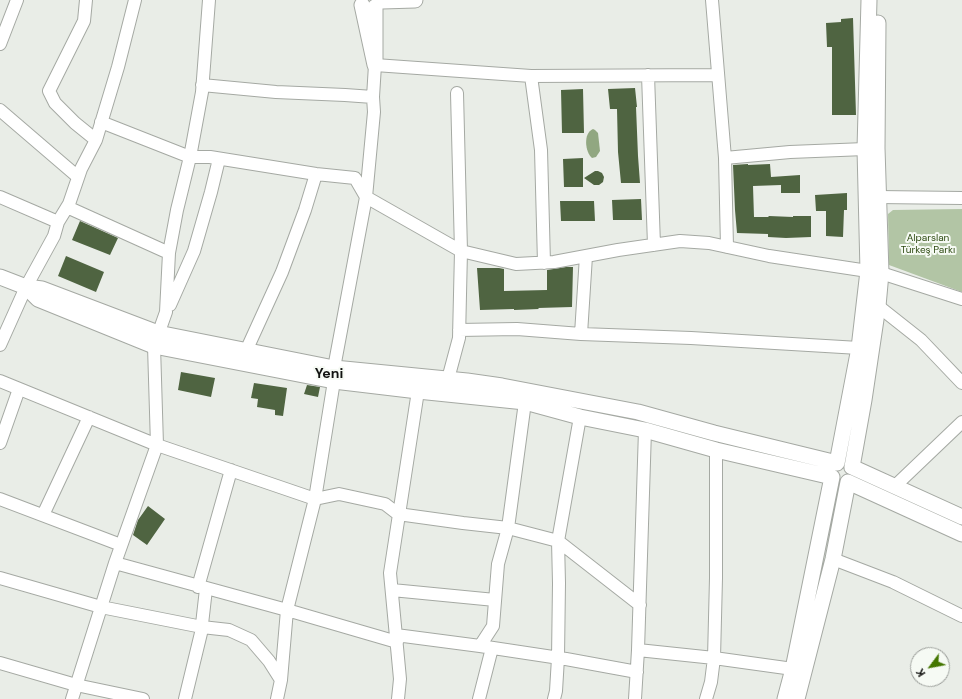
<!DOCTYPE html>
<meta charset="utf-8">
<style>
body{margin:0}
#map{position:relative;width:962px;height:699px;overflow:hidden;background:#e9ede7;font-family:"DM Sans",sans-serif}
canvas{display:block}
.north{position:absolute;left:910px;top:647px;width:40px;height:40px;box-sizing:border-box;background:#f6faf4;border:1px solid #9a9d99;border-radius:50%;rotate:238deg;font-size:11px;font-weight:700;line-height:16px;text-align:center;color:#111210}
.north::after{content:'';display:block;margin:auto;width:14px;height:18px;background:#447600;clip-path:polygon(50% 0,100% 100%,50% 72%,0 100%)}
</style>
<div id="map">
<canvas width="962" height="699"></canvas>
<div class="north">K</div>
</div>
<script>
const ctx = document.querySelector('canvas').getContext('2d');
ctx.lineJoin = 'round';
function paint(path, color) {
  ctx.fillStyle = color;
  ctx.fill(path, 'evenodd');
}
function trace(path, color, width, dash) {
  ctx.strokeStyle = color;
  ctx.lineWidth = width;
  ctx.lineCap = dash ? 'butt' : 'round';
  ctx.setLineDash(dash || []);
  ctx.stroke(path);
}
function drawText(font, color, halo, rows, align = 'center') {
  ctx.font = font + ' "DM Sans",sans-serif';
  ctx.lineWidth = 4;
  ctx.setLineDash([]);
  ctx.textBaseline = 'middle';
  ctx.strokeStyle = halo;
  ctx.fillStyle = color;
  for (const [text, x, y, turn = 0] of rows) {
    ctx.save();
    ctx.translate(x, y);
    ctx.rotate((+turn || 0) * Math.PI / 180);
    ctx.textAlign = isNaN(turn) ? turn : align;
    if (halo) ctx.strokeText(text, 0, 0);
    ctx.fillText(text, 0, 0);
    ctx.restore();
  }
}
const green = new Path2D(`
 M962,209V292L889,265L888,214L893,210Z`);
const water = new Path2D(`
 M593,129L595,130L598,133L600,151L596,157L592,158C585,152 583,133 593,129Z`);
const building = new Path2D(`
 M853,18L856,115H832V47H827L826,23L841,22V19Z
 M635,88L637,107H636L638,156L640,183H621L618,152L617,109H610L608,89Z
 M583,89L584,133H562L561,90Z
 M583,158V187H564L563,159Z
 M748,164V165L770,164L771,177L800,175V193H781V185L753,186L754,217H768L769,216L793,217V216H811V237L786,238L768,237V234L737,233L735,210L733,165Z
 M595,171H598L602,173L604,177L603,182L599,185H594L584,178Z
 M847,193V210H844L843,237L826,236V211H816L815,195Z
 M641,199L642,220H613L612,200Z
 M560,201H594L595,221H561Z
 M80,221L118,238L110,255L72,240Z
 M66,256L104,272L96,292L58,276Z
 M566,267H573L572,307L538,308L539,309L514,310V309L480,310L477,268H499L504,269V291L547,290V270Z
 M181,372L215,378L211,397L178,390Z
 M254,383L287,388L283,416L275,415V410L257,407L258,399L251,398Z
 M307,385L320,387L318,397L304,394Z
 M148,506L165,519L147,545L133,535L138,520Z`);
const minor = new Path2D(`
 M86,0L84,21L49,91L55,103L75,123L96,140
 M712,0L725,158
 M0,44L17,0
 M648,75L654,245
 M531,76L541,150L544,263
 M202,85L276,92L345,95L373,97
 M0,110L78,177
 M101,122L190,157H210L316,174L355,178L366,197L461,251L516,264L554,262L618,250L680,241L709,243L769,256L881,273L962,299
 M0,197L58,222
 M878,197L962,198
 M67,207L169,253
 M727,247L725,158L790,152L865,149
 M170,305L194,251L211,192L219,159
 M878,306L921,340L962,383
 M459,330L517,329L581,334L691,338L859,348
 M581,334L586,256
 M0,345L26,287L54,236L58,222L69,204L81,169L96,140L118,67L135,0
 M246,351L282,272L305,210L316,174
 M448,379L459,338L461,251L457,93
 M0,381L157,445L315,499L339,494L385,504L398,514L463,523L508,528L558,541L640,605
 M0,443L19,389
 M895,486L962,422
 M0,499L121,545
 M43,515L89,417
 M833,559L893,582L962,616
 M115,563L287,610L397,642
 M0,578L101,607L202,627L229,630L251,640L269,661L281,680
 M198,587L231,470
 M392,590L495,600
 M396,635L480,646L493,626L498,564L508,528L525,402
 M480,646L566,659L637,672
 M638,650L714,658L793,669
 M0,663L76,685L143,699
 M72,699L115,563L157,445L154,346L166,312L169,253L177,210L190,157L202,92L209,0
 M185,699L201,633L206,589
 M277,699L281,680L287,610L315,499L334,381V368L366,197L374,112L373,97L375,65L531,76L718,75
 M398,699L400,679L390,573L418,391
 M479,699L492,648
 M554,699L556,691L558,658L559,583L558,541L580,417
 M635,699L638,650L645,430
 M706,699L711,682L714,658L716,578V450`);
const major = new Path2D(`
 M382,1L415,0
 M362,5L375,65V7
 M878,23L877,148L881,273L878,306L864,400L852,467L962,517
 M0,277L26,287L42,289L158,333L334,368L467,381L502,386L638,412L714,433L837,463L859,348L868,271L865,149L869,0
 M31,292L38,299L154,346L334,381L418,391L525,402L580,417L645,430L716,450L832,477L793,669L785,699
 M797,699L833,559L848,482L962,534`);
const parkNames = [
 ["Alparslan",928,238],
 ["Türkeş Parkı",928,250]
];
const districtNames = [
 ["Yeni",329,374]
];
paint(green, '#b2c5a5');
paint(water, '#91a781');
paint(building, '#4f6441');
trace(minor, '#a5a9a3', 14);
trace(major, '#a5a9a3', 17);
trace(minor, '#fff', 12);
trace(major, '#fff', 15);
drawText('10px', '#2d4a11', '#f6faf4', parkNames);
drawText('bold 14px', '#111210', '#f6faf4', districtNames);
</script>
